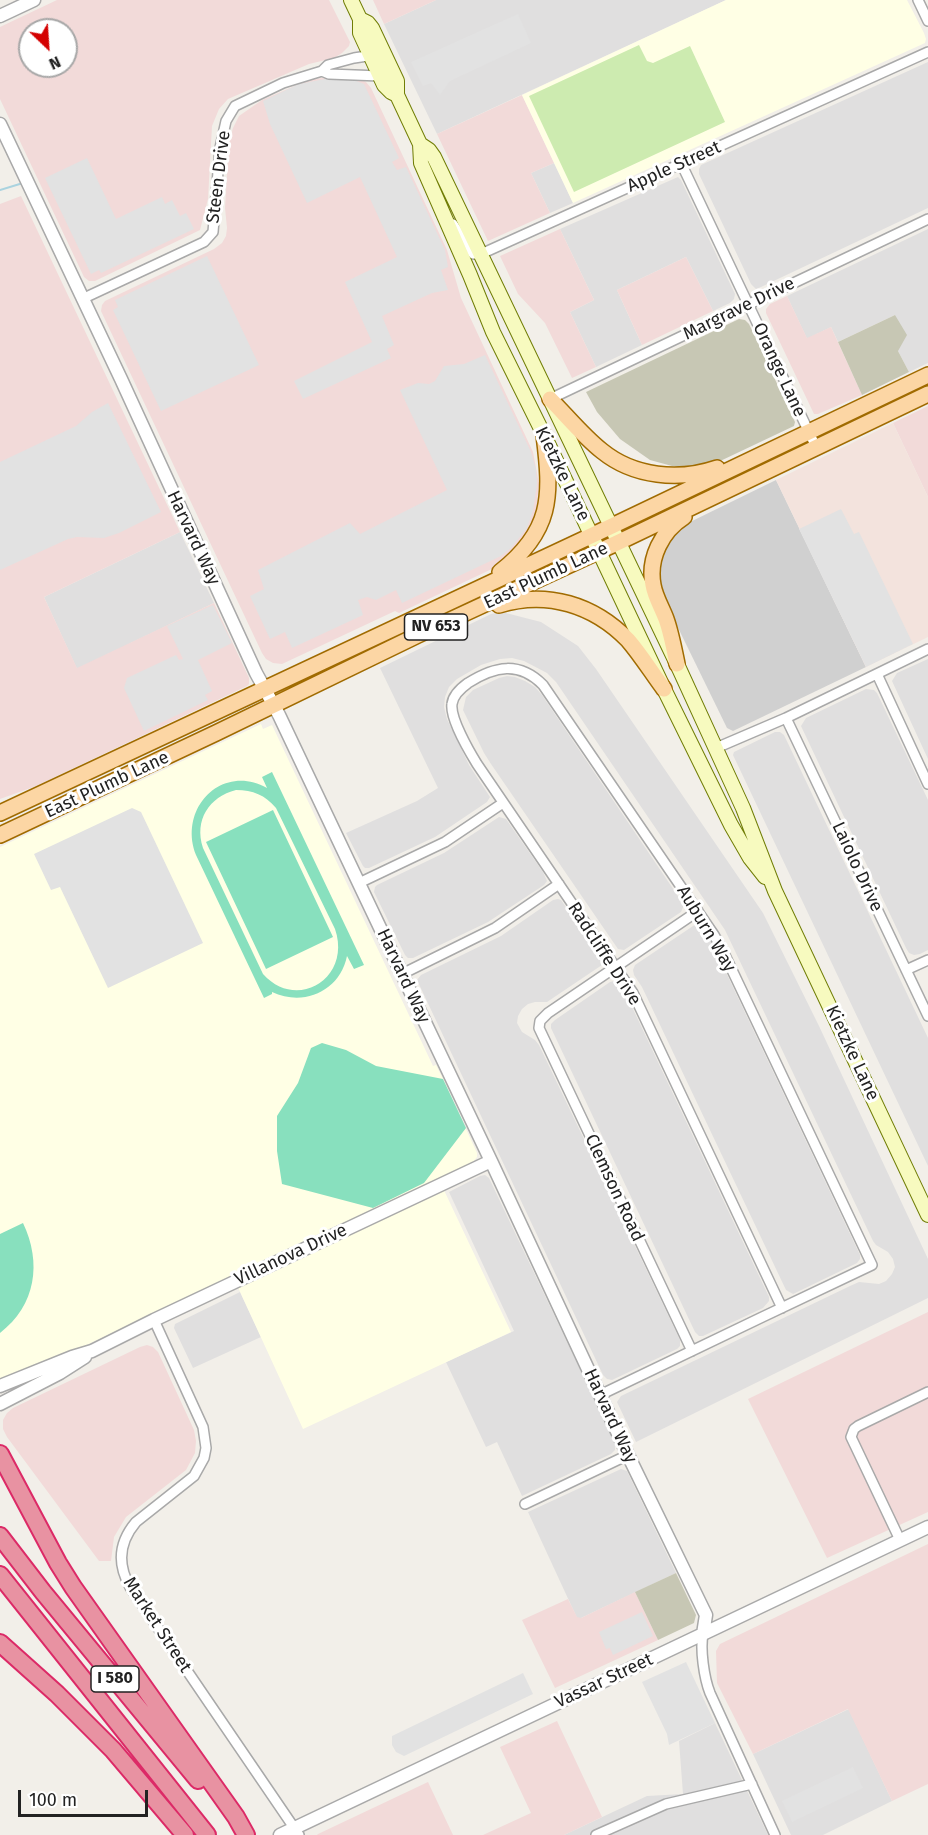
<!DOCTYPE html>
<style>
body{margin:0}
#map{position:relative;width:928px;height:1835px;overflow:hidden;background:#f2efe9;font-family:"Fira Sans",sans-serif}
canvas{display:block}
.north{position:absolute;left:18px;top:18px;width:60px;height:60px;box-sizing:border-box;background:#fff;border:2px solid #a7a7a7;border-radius:50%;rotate:155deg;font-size:16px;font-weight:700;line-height:24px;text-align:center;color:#222}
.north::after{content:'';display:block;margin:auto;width:21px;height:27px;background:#d40000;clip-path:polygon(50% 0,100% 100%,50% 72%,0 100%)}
.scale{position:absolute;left:18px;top:1790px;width:130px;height:27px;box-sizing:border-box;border:3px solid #222;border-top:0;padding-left:8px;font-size:18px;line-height:21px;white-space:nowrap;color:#222;-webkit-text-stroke:4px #fff;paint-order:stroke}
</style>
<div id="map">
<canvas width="928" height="1835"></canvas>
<div class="north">N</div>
<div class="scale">100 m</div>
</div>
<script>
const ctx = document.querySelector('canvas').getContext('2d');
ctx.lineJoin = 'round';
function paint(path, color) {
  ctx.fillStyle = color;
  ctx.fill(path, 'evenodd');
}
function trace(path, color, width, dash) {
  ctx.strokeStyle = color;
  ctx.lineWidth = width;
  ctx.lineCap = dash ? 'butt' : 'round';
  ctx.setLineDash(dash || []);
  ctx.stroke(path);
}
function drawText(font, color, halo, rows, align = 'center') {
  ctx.font = font + ' "Fira Sans",sans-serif';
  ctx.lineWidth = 6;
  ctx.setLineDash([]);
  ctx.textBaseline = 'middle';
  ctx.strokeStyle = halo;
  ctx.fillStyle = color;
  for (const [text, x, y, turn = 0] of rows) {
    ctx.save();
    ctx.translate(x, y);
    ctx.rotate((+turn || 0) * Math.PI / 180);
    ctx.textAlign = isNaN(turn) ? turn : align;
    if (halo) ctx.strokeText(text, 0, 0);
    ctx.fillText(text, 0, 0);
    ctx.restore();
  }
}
const residential = new Path2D(`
 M436,0H726L437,134L384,24Z
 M928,62V208L761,287L756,289L751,284L699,174V169L701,165Z
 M554,163L573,203L550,213L531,173Z
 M678,177L681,180L735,294L734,299L730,303L713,311L686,257L617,290L642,345L596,367L570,312L594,300L560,229Z
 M928,229V363L909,372L898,351L895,315L838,342L831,327L807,339L787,296Z
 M180,532L214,603L77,669L44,597Z
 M502,612L541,622L578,646L596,669L763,913L819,1026L928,1259V1298L636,1442L617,1402L621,1396L850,1286L859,1282L879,1284L886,1281L892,1274L895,1267L893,1259L888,1252L876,1245L873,1241L725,930L556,682L547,673L524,661L512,658L500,659L481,665L457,679L449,687L445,697L444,707L447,719L469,765L490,797L487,802L435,837L369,868H365L363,866L346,833L417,801L438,788L380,668L491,614Z
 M928,659V759L892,681L897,673Z
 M507,676L515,677L525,681L535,687L542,695L684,905L681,912L624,950L618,949L491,764L484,753L463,710L466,697L473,690L499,678Z
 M866,689L874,690L877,693L928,800V950L920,954L914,955L909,953L906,948L801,726L806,718Z
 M775,732H780L784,735L928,1038V1166L733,755L734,752Z
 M499,817L506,819L543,872L547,881L544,885L488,922L413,958H408L405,955L374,892L375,887L377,885L444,853Z
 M558,899L561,900L599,955L602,965L547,1002H535L528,1004L522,1009L518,1016L517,1023L522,1032L535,1040L539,1045L680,1340V1346L677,1349L612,1380L607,1379L603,1375L417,980L421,975L501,936L553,900Z
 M696,924L699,925L713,945L860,1255V1259L857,1263L793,1294L786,1290L642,987L634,975L633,970L635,965Z
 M614,981L618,983L633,1009L769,1297V1301L763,1308L703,1336H699L695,1332L551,1028V1024L555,1020L610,982Z
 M485,1175L489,1178L615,1443V1450L611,1454L522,1496L497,1442L486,1447L446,1362L514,1331L449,1192L480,1176Z
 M240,1292L261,1337L193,1368L174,1328L175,1324Z
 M621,1469L627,1471L676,1573L581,1618H577L528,1512Z
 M849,1709L892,1801L823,1835H791L753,1754Z
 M715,1723L768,1835H564L647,1796L683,1794L679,1741Z`);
const commercial = new Path2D(`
 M57,0H329L350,42L349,46L342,53L334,58L309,64L228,99L219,109L212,126L208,199L200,230L95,281H89L84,277L0,99V27ZM30,30H66V66H30Z
 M373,0H436L384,24Z
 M324,78L360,79L366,82L371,88L447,250L461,298L533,452L539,484L536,512L529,530L520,543L504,560L494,568L399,613L395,611L282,664L273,663L266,659L262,653L101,311L102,305L105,301L214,249L222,243L226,236L227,228L225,208L229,142L233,128L239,116L262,100L299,84L312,79Z
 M522,95L554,163L531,173L550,213L488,241L437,134Z
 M21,196L180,532L44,597L77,668L214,603L249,678V684L247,686L36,786L0,799V204Z
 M560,229L594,300L570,312L596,367L572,378L545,323L518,294L500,256Z
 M686,257L713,311L642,345L617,290Z
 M787,296L807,338L831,327L862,395L818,414H814L766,313V309L770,304Z
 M928,406V497L893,423Z
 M928,1312V1512L827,1558L748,1399Z
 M147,1345L153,1347L158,1352L194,1430L196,1441L195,1453L186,1470L126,1517L114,1537L111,1561H99L7,1437L3,1429V1420L7,1413L13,1408L140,1347Z
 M928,1544V1784L892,1801L848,1709L753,1754L717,1683L716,1651L720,1644Z
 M635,1592L658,1640L555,1688L522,1620L568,1599L577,1617L581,1618Z
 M557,1721L602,1817L564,1835H483L531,1813L500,1747Z
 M428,1782L453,1835H317L318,1834Z`);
const education = new Path2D(`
 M726,0H907L924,33L926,39L925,43L573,203L522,95Z
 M261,724L263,729L272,725L433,1066L436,1065L443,1079L477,1153V1157L473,1162L78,1349L0,1379V847Z
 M442,1186L511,1332L303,1429L236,1283Z`);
const religious = new Path2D(`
 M776,480L866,667L733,731L727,728L664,599L660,584L659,568L663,555L670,541L686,524Z`);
const military = new Path2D(`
 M893,423L928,497V637L866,667L776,480Z`);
const construction = new Path2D(`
 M895,315L907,335L898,351L909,372L862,395L838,342Z
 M739,319L745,320L749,324L795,422L794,426L716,463L690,469L672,466L650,460L620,439L597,412L586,392Z
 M676,1573L696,1615L694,1623L658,1640L635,1592Z`);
const grass = new Path2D(`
 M639,45L647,61L653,63L690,46L725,122L574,192L529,96Z`);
const pitch = new Path2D(`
 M272,772L364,965L354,969L347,956C340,991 304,1007 272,992V994L264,998L196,855C178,808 222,763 267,788L262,777ZM236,790C253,790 265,795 276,808L335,929C352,978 297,1012 263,974L203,848C194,820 209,797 236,790Z
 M273,810L333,937L266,969L206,842Z
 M322,1043L346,1050L376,1066L443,1079L466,1128L424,1183L373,1208L282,1184L277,1151V1116L298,1083L311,1048Z
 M23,1223C42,1263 36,1305 0,1333V1234Z`);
const parking = new Path2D(`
 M518,14L531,43L450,81L440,95L431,83L423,86L411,62Z
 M325,79L354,80L364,84L399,158L392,162L397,170L406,167L445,250L448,267L441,270L448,290L432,293L382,316L394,345L387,349L391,358L303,399L294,381L372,342L345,282L397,257L360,177L307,203L270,124L263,101L299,84Z
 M87,158L116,219L162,197L165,204L172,200L180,216L186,213L194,229L101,273L99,270L91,274L45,178Z
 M207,256L259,365L161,411L113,310L118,307L115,300Z
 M485,355L531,452L536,469L537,484L533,511L527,528L511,548L501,556L402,603L396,590L376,600L367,597L358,600L363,615L292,648L285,632L270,639L250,596L264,589L258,570L350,523L360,534L447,490L400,390L418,383L429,384L435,381L444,366L464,364Z
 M108,403L161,512L119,533L104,538L77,537L68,539L0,570V462L76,426L92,412Z
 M841,509L854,534L859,532L913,644L866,667L799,529Z
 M213,605L232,643L198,660L212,691L205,695L208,700L144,731L124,688L127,678L176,655L179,660L183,659L167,626Z
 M132,808L141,812L203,943L108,988L60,887L51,890L34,854Z
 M642,1612L653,1636L613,1655L610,1648L606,1649L599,1632Z
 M686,1662L715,1723L669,1745L667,1734L642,1682Z
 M523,1673L533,1694L404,1756L396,1752L392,1745V1736Z
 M853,1767L863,1788L792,1822L782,1801Z`);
const stream = new Path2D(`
 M0,190L23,183`);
const minor = new Path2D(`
 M918,0L928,21
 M322,71L329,74L380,76
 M681,163L816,447
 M453,224L473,254H481L928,52
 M82,299L204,242L213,232L220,148L226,121L235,106L283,83L322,71L328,65L354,58L374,55
 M550,399L928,219
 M877,674L928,784
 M786,718L928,1016
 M716,748L786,718L928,649
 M359,883L445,842L503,803
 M906,970L928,960
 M402,974L495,928L559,884
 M154,1320L203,1427L206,1448L204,1458L194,1476L136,1522C119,1542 117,1564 130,1587L299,1835
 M692,1351L539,1028L540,1021L548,1013L698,911
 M600,1395C691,1351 781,1308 872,1265L723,951L714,935L543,685C519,661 495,666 468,683C461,688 453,695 452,704C450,718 469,751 477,764L633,993L782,1308
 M525,1504L628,1455
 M900,1540L851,1437L854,1429L858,1426L928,1392
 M703,1634C700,1649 704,1678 710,1693L775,1835
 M596,1835L666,1804L752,1784`);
const tertiary = new Path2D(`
 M0,16L34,0
 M0,124L121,379L256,673L279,715L363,892L491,1161L628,1455L703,1609L706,1615L703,1634
 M0,1386L72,1357L92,1351L154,1320L491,1161
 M0,1404L60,1373L85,1357
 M280,1835L928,1527`);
const secondary = new Path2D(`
 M351,0L360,19V33L384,85L391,92L397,95
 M360,19L368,23L372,28L397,81V95L420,144L421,163L470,275L493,332L544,435L664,689L731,825L750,858L765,877
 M420,144L429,150L434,157L677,664L743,808L775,891L928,1215`);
const primary = new Path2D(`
 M550,399C567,416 583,436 602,451C634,477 679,481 717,468
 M500,572C552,531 552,497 544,435
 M499,605C547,590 594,605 628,640C641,655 652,673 664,689
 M677,664C674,649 671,633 666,619C662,608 655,597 653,585C648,558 662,531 684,517
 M0,813L612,526L928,375
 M0,835L216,733L418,635L619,542L928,394`);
const motorway = new Path2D(`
 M0,1454L58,1563L73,1587L236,1817L246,1835
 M0,1536L43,1592L198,1780
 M0,1575L207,1835
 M0,1643L57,1694L113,1750L185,1835`);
const shields = [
 [436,627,63],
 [115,1679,48]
];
const shieldNames = [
 ["NV 653",436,627],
 ["I 580",115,1679]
];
const streetNames = [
 ["Apple Street",674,167,-24],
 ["Steen Drive",219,177,-83],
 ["Margrave Drive",739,309,-26],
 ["Orange Lane",779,370,65],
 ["Kietzke Lane",562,474,64],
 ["Harvard Way",193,538,65],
 ["East Plumb Lane",546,576,-25],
 ["East Plumb Lane",107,785,-25],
 ["Laiolo Drive",857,867,65],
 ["Auburn Way",706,929,59],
 ["Radcliffe Drive",604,954,57],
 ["Harvard Way",403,976,65],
 ["Kietzke Lane",852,1053,65],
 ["Clemson Road",614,1188,65],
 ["Villanova Drive",291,1255,-25],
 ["Harvard Way",610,1416,65],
 ["Market Street",157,1625,57],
 ["Vassar Street",604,1681,-25]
];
paint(residential, '#e0dfdf');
paint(commercial, '#f2dad9');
paint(education, '#ffffe5');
paint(religious, '#d0d0d0');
paint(military, '#f3e3dd');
paint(construction, '#c7c7b4');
paint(grass, '#cdebb0');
paint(pitch, '#88e0be');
paint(parking, '#e2e2e2');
trace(stream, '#aad3df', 2);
trace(minor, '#a9a9a9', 12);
trace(tertiary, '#a9a9a9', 15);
trace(secondary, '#707d05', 16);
trace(primary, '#a06b00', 18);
trace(motorway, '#dc2a67', 20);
trace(minor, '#fff', 9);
trace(tertiary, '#fff', 12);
trace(secondary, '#f7fabf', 14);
trace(primary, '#fcd6a4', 15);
trace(motorway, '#e892a2', 16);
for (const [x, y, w] of shields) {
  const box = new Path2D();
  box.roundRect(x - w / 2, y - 13, w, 26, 4.5);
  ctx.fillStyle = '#fff';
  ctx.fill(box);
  trace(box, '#222', 1.5);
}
drawText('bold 16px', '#222', null, shieldNames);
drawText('18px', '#222', '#fff', streetNames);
</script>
